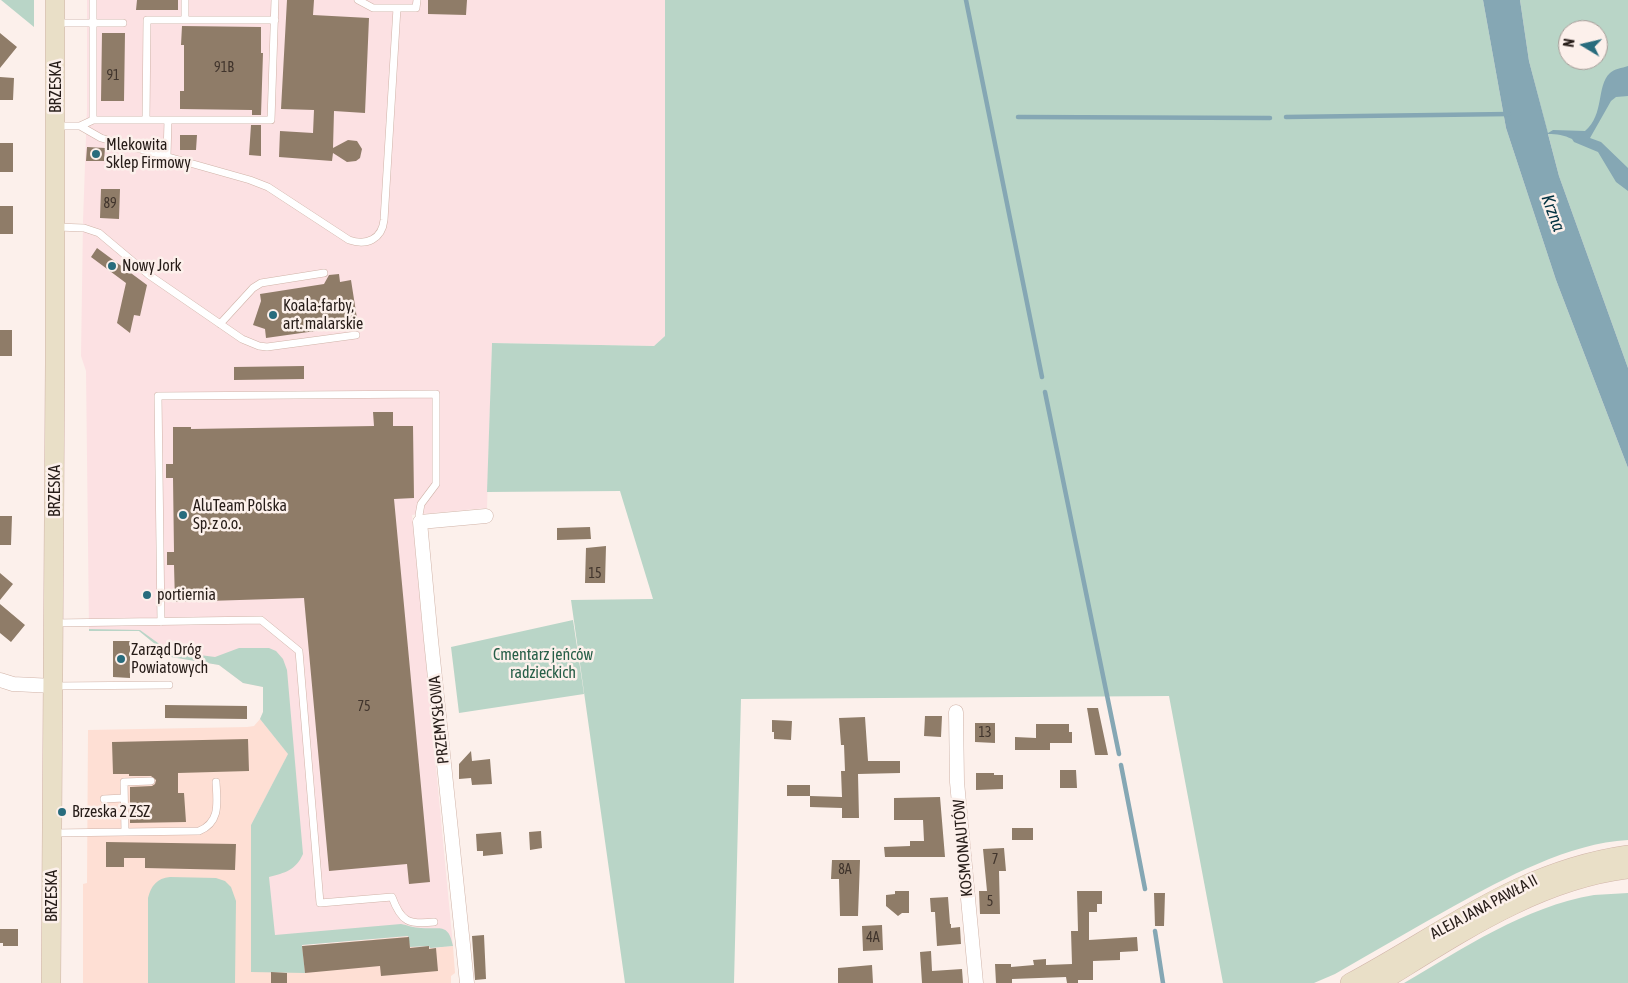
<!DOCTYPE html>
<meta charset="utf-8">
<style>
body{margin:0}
#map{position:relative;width:1628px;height:983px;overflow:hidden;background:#fcf0eb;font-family:"Asap Condensed",sans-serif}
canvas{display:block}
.north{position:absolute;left:1558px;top:20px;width:50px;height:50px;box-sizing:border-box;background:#fcf0eb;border:1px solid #a69b97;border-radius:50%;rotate:279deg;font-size:14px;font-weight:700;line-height:20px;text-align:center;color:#261c18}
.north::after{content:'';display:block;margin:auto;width:18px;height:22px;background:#286c7d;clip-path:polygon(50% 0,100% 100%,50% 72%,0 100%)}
</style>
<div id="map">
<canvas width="1628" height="983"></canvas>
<div class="north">N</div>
</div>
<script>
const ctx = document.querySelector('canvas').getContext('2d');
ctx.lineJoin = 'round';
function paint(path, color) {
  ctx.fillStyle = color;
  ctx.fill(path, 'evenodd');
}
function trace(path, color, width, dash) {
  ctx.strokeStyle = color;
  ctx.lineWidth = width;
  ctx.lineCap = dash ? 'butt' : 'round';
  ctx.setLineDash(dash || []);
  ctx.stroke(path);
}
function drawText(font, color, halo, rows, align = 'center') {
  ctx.font = font + ' "Asap Condensed",sans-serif';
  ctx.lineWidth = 5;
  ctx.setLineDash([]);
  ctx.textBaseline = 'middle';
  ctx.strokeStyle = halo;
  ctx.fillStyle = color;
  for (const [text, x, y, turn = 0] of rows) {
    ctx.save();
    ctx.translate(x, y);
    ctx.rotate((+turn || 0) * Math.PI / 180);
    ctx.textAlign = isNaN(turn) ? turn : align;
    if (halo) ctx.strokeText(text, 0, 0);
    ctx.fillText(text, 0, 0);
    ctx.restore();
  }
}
const built = new Path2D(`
 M260,719L289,754L251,825L302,946L409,936L416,947L430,946V948L453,946L455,973L451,976V983H83V884L87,883L88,730L247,727L254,726Z`);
const industrial = new Path2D(`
 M87,0H665V336L654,346L492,343L487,508L412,515L453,946L430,948L429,946L410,947L408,936L302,945L251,972V825L288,754L260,719L263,712V687L243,683L219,665L171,657L139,631H89L86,371L81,356L83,221L87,108Z`);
const green = new Path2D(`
 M1,0H34V27Z
 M665,0H1483L1506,128L1556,280L1628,468V840C1569,843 1505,878 1454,906C1414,928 1375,951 1335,974L1314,983H1223L1169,696L741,699L734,983H625L571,600L653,599L620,491L487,492L492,343L654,346L665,336Z
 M1520,0H1628V368L1559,176L1529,61ZM1568,30H1598V60H1568Z
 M573,620L584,694L459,713L451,647Z
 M89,629L140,630L169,651L215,657L239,648H269L276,651L283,659L287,670L303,854C296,870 285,873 269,877L275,935L401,924C407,925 414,928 421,928C440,930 448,922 453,946L430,948L429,946L410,947L408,936L302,945L305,973L251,972V825L288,754L260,719L263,712V687L243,683L219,665L171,657L139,631H89Z
 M170,877L216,878L225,881L231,887L236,901L235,983H148V898C151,886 157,878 170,877Z
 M1628,893V983H1404C1464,948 1524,907 1594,895C1605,894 1617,894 1628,893Z`);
const water = new Path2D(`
 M1483,0H1520L1529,61L1548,133L1553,130L1585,131C1605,114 1596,86 1610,73C1614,69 1622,68 1628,66V96L1616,97L1611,101L1590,138L1601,142L1628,168V191L1616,182L1598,152L1574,142L1572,139C1564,135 1557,134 1548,134L1559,176L1628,368V468L1556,280L1506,128Z`);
const stream = new Path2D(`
 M966,0L1042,377
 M1018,117L1270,118
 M1286,117L1509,114
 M1045,392L1119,754
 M1121,765L1145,889
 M1155,931L1163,983`);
const building = new Path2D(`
 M137,0H178V10H136Z
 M287,0H314L313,15L369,18L365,113L334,111L333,148L348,140L357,141L362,149L360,158L356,161L347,162L333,153L332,161L279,157L280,131L313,133L314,110L281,109Z
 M428,0H467L466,15L428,14Z
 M182,26L261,27V53H263L261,115H252V110L180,109V91H184V45H181Z
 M0,33L17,47L0,68Z
 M102,33H125L124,101H101Z
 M0,77L14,78L13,100H0Z
 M251,125H261V156L249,155Z
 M180,135H197L196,150H180Z
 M0,143H13V172H0Z
 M87,147L105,148L104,161H86Z
 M101,189H120L119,219L100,218Z
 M0,206H13V234H0Z
 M97,248L147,285L140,316L134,315L130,333L117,323L126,283L91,257Z
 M339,274L340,282L351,280L358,325L266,338L265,329L253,325L261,301L260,294L324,284L329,275Z
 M0,330H12V356H0Z
 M304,366V379L234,380V367Z
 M373,412H393V426H413L414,498L394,499L430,882L409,884L407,864L329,871L304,598L175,602L174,565H167V552H174L173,478H166V464H173V427H191V429L374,426Z
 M0,516H12L11,545H0Z
 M590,527L591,539L557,540V528Z
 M606,546L605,583H585L586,548Z
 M0,573L13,584L0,600Z
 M0,604L25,625L11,642L0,633Z
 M113,641H130V678L113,677Z
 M165,705L247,706V719L165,718Z
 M1087,708H1098L1108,755H1095Z
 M925,716H942L941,737L924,736Z
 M865,717L868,761H900V773L858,774L859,818H842V808L810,807V796L842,797L841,771H845L844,745H841L839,718Z
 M772,720L792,721L791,740L774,739V732H772Z
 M975,723H995V743L975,742Z
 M1036,724H1069V732H1072V743H1050V750H1015V737L1036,738Z
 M248,739L249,771L178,773V793H184L186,822L130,823V787L152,786L155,784L156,780L151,776H129V774H113L112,742Z
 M471,751L472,761L490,759L492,784L472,785L471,778L459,779V764Z
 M1060,770H1076L1077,788H1060Z
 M976,773H994V775H1003V789L976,790Z
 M787,785H810V796H787Z
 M940,797L945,857H885L884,847L910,846V841H924L923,820H894V798Z
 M1012,828H1033V840H1012Z
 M541,831L542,848L530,850L529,832Z
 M501,832L503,854L483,856V851H477L476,834Z
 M106,842L236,844L235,870L145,868V858H124V867H106Z
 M1004,848L1006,871H999L1000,914H980L979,891H987L983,849Z
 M832,860H860L858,916H840L839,879H831Z
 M895,891H909V913H902L898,916L886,906V895L895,894Z
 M1077,891H1102V904H1097V912H1089V940L1137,937L1138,951L1120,952V960L1093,961V980H1078V983H1067L1066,977L1012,979V983H996L995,964H1011V967L1034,965L1033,960L1046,959V965L1072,964L1071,931H1078Z
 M1154,893H1165L1164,926H1155Z
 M948,897L950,924H951V928L960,927L961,944L937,946L935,912H931L930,898Z
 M882,925L883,950L863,951L862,926Z
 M0,929H18V946H3V943H0Z
 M484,935L486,979L475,980L472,936Z
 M409,937L410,948L429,946V949L436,948L438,971L381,976L380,966L305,973L302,946Z
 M931,951L932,971L962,969L963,983H922L920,952Z
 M872,965L873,983H838V968Z
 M271,972L287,973V983H271Z`);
const lane = new Path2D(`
 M358,0L373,8H416L417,0
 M185,20V0
 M56,23H123
 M93,120V0
 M146,120L147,20H275
 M56,126H80L93,120H271L275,0
 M80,126L101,138L250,180L268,187L349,240C367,246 382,239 384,220L397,8
 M167,156L168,120
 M57,227L84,228L99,233L149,275L242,339L259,346L267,347L356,335
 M220,324L253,288L261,283L324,273
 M161,622L158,396L436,394V484L421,504L419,515L420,522
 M54,623L261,620L299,651L320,903L392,897C401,922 409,925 434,922
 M54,686L169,685
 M104,799L124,798
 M125,832L124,782L151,781
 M53,833L199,831C221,822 217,802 216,782`);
const street = new Path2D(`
 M0,680L13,684L54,686
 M956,712L957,782L976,983
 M467,983L431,640L420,522L486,516`);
const secondary = new Path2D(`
 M51,983L55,363V0
 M1350,983C1444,933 1517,871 1628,855
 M1379,983C1456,936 1536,880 1628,869`);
const markers = [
 [96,154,5,"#286c7d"],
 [112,266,5,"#286c7d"],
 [273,315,5,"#286c7d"],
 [183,515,5,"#286c7d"],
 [147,595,5,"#286c7d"],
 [121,659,5,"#286c7d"],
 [62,812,5,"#286c7d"]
];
const numberNames = [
 ["91B",224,68],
 ["91",113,76],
 ["89",110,204],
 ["15",595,574],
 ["75",364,707],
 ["13",985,733],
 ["7",995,860],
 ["8A",845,870],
 ["5",990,902],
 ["4A",873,938]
];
const streetNames = [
 ["BRZESKA",56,87,-90],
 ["BRZESKA",55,491,-90],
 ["PRZEMYSŁOWA",439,720,-96],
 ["KOSMONAUTÓW",963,848,-95],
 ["BRZESKA",52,896,-90],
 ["ALEJA JANA PAWŁA II",1484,907,-28]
];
const poiNames = [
 ["Mlekowita",106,145],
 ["Sklep Firmowy",106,163],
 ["Nowy Jork",122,266],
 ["Koala-farby,",283,306],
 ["art. malarskie",283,324],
 ["AluTeam Polska",193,506],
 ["Sp. z o.o.",193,524],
 ["portiernia",157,595],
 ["Zarząd Dróg",131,650],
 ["Powiatowych",131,668],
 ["Brzeska 2 ZSZ",72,812]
];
const parkNames = [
 ["Cmentarz jeńców",543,655],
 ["radzieckich",543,673]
];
const waterNames = [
 ["Krzna",1553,213,70]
];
paint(built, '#fedfd4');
paint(industrial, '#fce1e3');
paint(green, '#b9d5c7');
paint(water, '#85a7b4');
trace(stream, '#85a7b4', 4.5);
paint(building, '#8f7c68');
trace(lane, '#d0b3a8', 8);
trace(street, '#d0b3a8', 15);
trace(secondary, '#d0b3a8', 20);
trace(lane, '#fff', 7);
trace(street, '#fff', 14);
trace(secondary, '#e9dfc7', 19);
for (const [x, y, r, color] of markers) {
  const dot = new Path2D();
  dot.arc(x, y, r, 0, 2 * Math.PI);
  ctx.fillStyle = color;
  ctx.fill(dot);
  trace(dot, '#fcf0eb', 2);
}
drawText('14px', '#40342c', null, numberNames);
drawText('16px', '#261c18', '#fcf0eb', streetNames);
drawText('16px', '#261c18', '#fcf0eb', poiNames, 'left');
drawText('16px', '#275f48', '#fcf0eb', parkNames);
drawText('italic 18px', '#003140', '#fcf0eb', waterNames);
</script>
